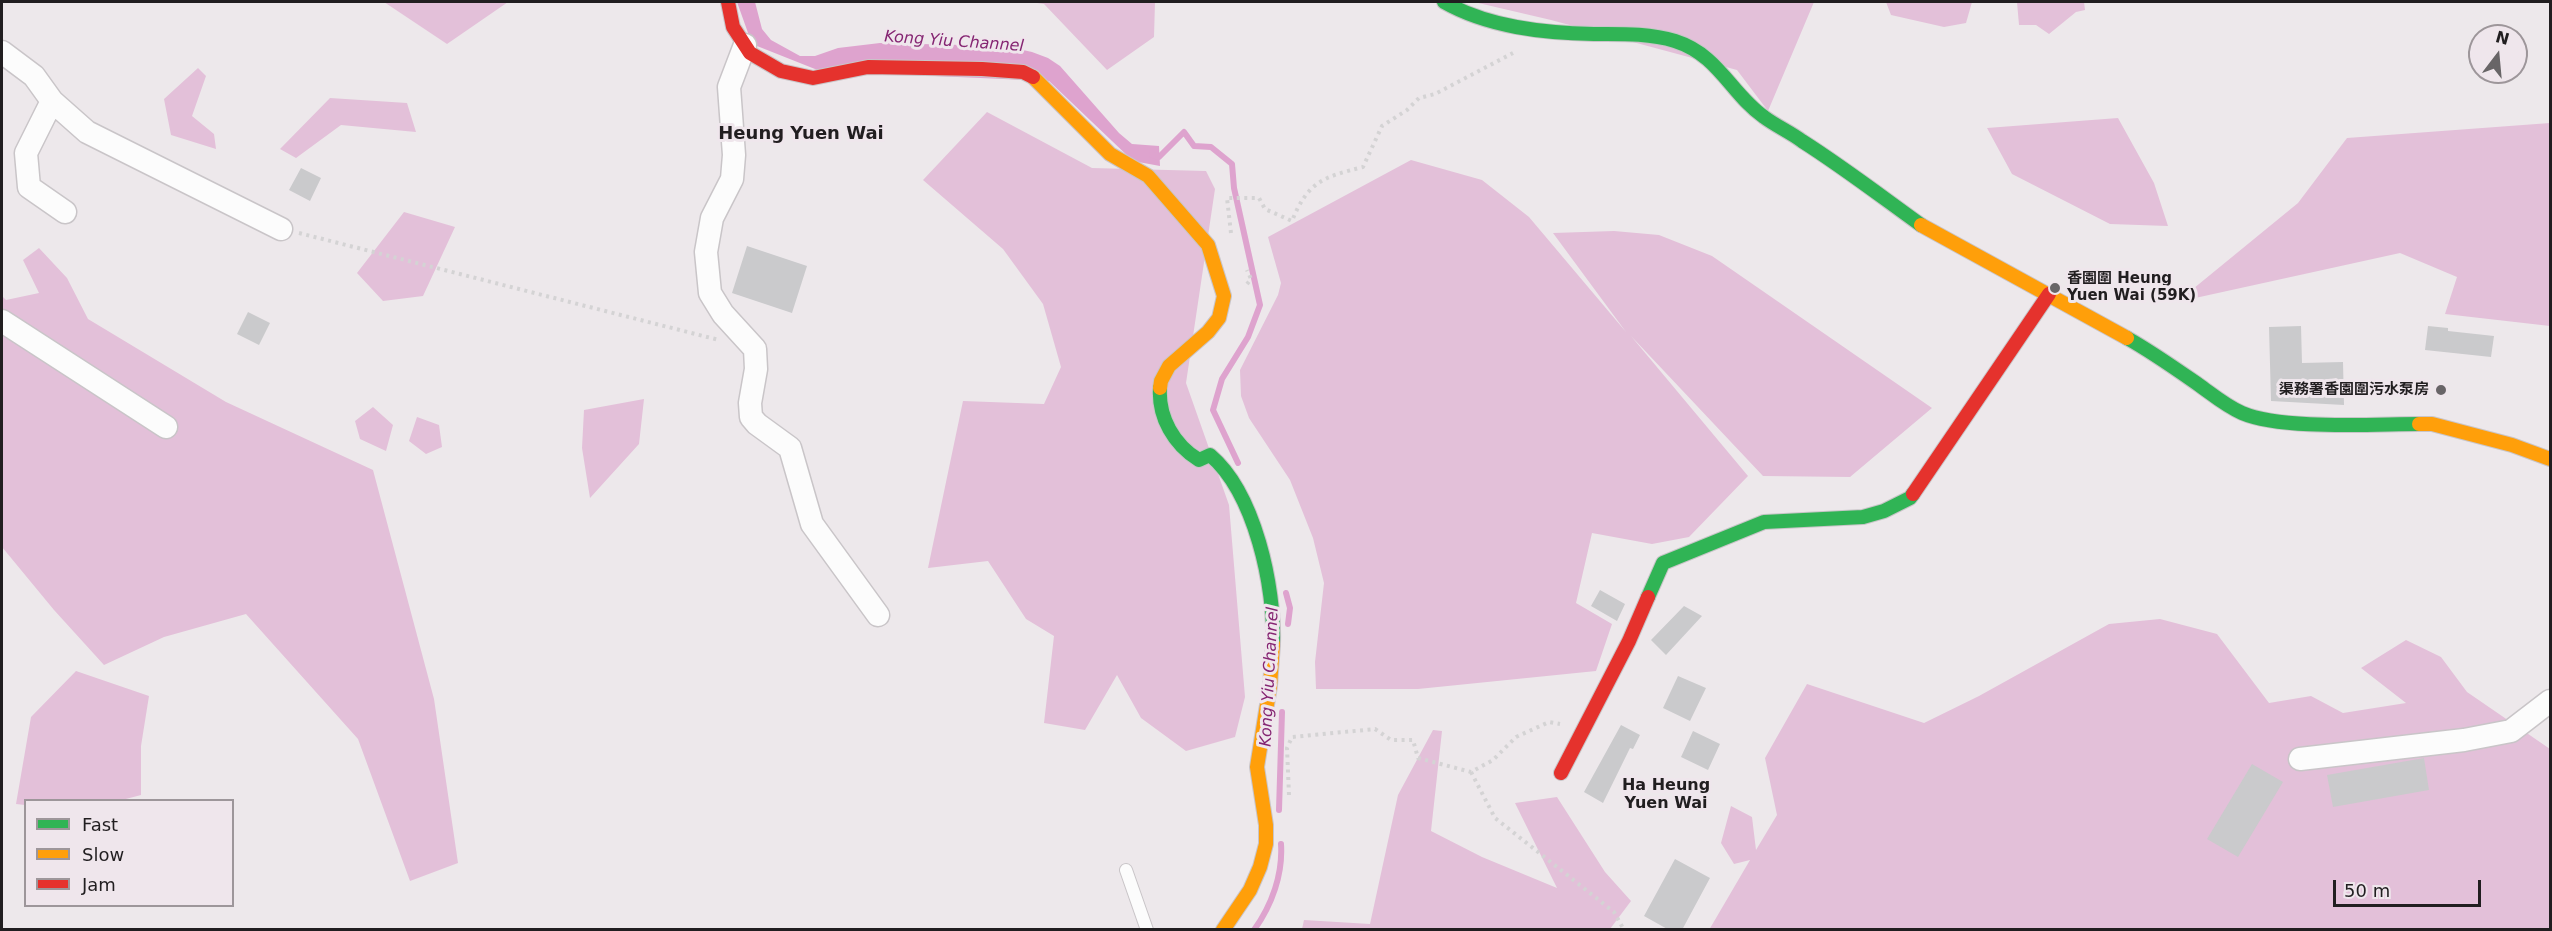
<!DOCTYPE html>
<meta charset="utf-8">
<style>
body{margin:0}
#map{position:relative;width:2552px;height:931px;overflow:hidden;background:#ede8eb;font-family:"DejaVu Sans",sans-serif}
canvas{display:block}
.frame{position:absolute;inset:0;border:3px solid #211e20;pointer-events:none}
.legend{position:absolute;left:24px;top:799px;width:210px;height:108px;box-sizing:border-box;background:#efe6ec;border:2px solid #9d969a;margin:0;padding:8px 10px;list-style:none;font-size:18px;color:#211e20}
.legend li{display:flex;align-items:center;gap:12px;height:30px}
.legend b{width:30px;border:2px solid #9d969a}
.north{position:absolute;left:2468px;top:24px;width:60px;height:60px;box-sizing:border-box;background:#efe6ec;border:2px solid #9d969a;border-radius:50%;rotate:16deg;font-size:16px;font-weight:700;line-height:24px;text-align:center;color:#211e20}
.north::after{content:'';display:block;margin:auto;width:21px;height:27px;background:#686567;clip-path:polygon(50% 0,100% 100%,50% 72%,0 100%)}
.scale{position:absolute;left:2333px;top:880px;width:148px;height:27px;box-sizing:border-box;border:3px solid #211e20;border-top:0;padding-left:8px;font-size:18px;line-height:21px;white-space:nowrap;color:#211e20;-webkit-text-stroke:4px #efe6ec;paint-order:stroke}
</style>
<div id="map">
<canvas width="2552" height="931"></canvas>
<div class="frame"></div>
<ul class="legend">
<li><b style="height:8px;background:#30b455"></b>Fast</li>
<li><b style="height:8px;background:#ff9f0a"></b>Slow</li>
<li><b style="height:8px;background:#e5322d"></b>Jam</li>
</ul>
<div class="north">N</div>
<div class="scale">50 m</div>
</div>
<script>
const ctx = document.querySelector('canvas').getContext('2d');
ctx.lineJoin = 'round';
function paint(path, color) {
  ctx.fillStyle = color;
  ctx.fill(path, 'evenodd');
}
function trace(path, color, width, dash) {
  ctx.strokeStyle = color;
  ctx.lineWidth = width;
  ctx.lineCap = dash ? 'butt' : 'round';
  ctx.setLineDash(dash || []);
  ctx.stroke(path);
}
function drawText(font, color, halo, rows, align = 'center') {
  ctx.font = font + ' "DejaVu Sans","Noto Sans SC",sans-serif';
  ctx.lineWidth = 6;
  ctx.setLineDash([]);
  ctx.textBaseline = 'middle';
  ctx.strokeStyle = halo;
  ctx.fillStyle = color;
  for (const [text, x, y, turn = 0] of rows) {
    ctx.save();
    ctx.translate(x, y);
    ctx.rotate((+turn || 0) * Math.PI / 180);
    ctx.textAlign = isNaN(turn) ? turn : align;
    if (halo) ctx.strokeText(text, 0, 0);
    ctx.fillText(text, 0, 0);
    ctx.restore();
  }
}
const green = new Path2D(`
 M384,2H508L447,44Z
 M1030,2H1155L1154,37L1107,70L1044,4Z
 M1474,2H1814L1768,111L1737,70L1551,20Z
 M1886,2H1972L1966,23L1944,27L1891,15Z
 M2017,2H2084L2085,10L2076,12L2049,34L2036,25H2019Z
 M198,68L206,76L192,116L214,134L216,149L171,135L164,99Z
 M330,98L407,103L416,132L341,125L296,158L280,149Z
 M987,112L1092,168L1206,171L1215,189L1186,383L1229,505L1245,697L1235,737L1186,751L1141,718L1117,675L1085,730L1044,723L1054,636L1026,619L988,561L928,568L963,401L1044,404L1061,367L1043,304L1003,249L923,180Z
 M2118,118L2154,183L2168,226L2110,224L2012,174L1987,128Z
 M2550,123V326L2445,314L2457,277L2400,253L2177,302L2298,203L2347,138Z
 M1411,160L1482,180L1529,217L1626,332L1553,233L1614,231L1659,235L1712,256L1932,408L1850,477L1763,476L1631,336L1748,476L1689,537L1652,544L1592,533L1576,603L1612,624L1596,671L1418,689H1316L1315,662L1324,583L1313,538L1290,480L1249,418L1241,396L1240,370L1278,295L1281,283L1268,237Z
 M404,212L455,227L423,296L383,301L357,273Z
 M39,248L67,278L88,319L226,402L373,470L434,699L458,863L410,881L358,739L246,614L164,637L104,665L54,610L2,547V296L6,300L39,293L23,260Z
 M644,399L639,444L590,498L582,448L584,410Z
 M373,407L393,425L386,451L360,439L355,421Z
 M417,417L439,425L442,447L426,454L409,441Z
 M2160,619L2217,634L2269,703L2311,696L2343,713L2406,703L2361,668L2406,640L2441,657L2467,692L2550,749V929L1709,930L1750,860L1734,864L1721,843L1731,806L1752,817L1756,850L1777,815L1765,758L1807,684L1924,723L1979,696L2109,624Z
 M76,671L149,696L141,746V795L122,800H26L25,805L16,804L31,717Z
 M1433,730L1442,731L1431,831L1482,857L1557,888L1515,803L1557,797L1605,872L1631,901L1610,929H1302L1304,920L1370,924L1398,795Z`);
const water = new Path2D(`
 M737,2H755L762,29L771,40L800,56H815L838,48L880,43L963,45L1014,48L1032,52L1048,58L1060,66L1119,133L1132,144L1159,146L1160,166L1133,161L1049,81L820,71L752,44Z`);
const stream = new Path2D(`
 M1152,155L1159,157L1184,132L1194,146L1211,147L1232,164L1234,188L1260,305L1248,337L1222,379L1213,410L1238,463
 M1286,593L1290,608L1288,624
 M1279,810L1282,712
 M1254,930C1272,905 1283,874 1281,844`);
const building = new Path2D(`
 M301,168L321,178L310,201L289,190Z
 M747,246L807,266L792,313L732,293Z
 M248,312L270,323L259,345L237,334Z
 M2301,326L2302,363L2343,362L2344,405L2271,401L2269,327Z
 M2428,326L2448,328V331L2494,336L2491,357L2425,350Z
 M1600,590L1625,604L1617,621L1591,606Z
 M1684,606L1702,616L1666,655L1651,640Z
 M1678,676L1706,688L1690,721L1663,708Z
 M1621,725L1640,735L1633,749L1630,748L1603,803L1584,792Z
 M1693,731L1720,744L1708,770L1681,757Z
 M2424,758L2429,790L2333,807L2327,775Z
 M2252,764L2283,782L2238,857L2207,839Z
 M1675,859L1710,878L1682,930H1669L1644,916Z`);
const path = new Path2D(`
 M299,233L719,340
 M1231,233L1227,198H1259L1265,209L1292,221C1308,181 1324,177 1363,167L1382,126L1407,110L1419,98L1435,94L1513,53
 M1247,284L1251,279L1247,270
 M1471,772L1495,818L1614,912L1624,930
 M1289,795L1287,748L1292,737L1375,729L1391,740H1413L1418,758L1471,772L1493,760L1516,737L1549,722L1560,724`);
const lane = new Path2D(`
 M1126,870L1147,930`);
const street = new Path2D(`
 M745,45L729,87L734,155L732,179L712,218L706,252L710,293L723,314L755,349L756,369L750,403L751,417L757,424L790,448L812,524L878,615
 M2,52L34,76L52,101L87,132L281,229
 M52,101L26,153L29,187L65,212
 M2,321L166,427
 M2300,759L2464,740L2511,731L2550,701`);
const fast = new Path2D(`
 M1444,2C1488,27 1543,33 1594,34C1621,34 1649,33 1675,41C1719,55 1730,93 1764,117C1776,126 1790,132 1802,141C1843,167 1882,197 1921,225
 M2127,338C2152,352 2176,369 2199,385C2213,395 2226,406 2242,413C2282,430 2373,424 2419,424
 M1160,388C1158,417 1174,445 1199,460L1210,455C1255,493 1275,587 1273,644
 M1648,597L1663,563L1764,522L1863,517L1884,511L1910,498L1913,494`);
const slow = new Path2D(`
 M1033,77L1110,154L1148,176L1208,245L1224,296L1219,318L1208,332L1169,366L1161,381L1160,388
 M1921,225L2127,338
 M2419,424H2432L2512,445L2550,459
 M1223,930L1250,890L1260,867L1266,844V825L1257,767L1270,686L1273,644`);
const jam = new Path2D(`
 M728,2L733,27L750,53L781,71L813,78L868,67L982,69L1023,72L1033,77
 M1913,494L2049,294
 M1561,773L1629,641L1648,597`);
const markers = [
 [2055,288,6,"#686567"],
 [2441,390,6,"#686567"]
];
const poiNames = [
 ["香園圍 Heung",2067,279],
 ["Yuen Wai (59K)",2067,296],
 ["渠務署香園圍污水泵房",2429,390,"right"]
];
const waterNames = [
 ["Kong Yiu Channel",954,42,4],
 ["Kong Yiu Channel",1270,677,-87]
];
const neighbourhoodNames = [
 ["Ha Heung",1666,786],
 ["Yuen Wai",1666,804]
];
const quarterNames = [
 ["Heung Yuen Wai",801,134]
];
paint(green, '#e3c0d9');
paint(water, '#dea3ce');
trace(stream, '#dea3ce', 6);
paint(building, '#cacacc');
trace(lane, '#c9c5c8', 14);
trace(street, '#c9c5c8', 25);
trace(fast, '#c9c5c8', 16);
trace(slow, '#c9c5c8', 16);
trace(jam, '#c9c5c8', 16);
trace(path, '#d4d3d4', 4, [3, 4.5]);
trace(lane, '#fcfcfc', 12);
trace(street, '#fcfcfc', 22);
trace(fast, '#30b455', 14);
trace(slow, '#ff9f0a', 14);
trace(jam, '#e5322d', 14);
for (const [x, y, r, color] of markers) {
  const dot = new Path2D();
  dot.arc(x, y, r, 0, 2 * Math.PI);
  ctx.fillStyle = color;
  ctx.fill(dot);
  trace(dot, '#efe6ec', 2);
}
drawText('bold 15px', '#211e20', '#efe6ec', poiNames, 'left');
drawText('italic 16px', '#852572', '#efe6ec', waterNames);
drawText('bold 16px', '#211e20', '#efe6ec', neighbourhoodNames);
drawText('bold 18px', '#211e20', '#efe6ec', quarterNames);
</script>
